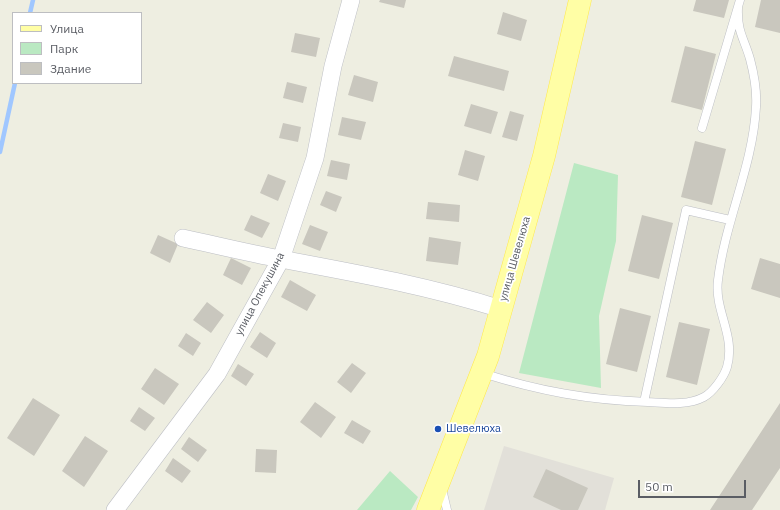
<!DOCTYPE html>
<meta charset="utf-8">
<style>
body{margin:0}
#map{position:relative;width:780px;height:510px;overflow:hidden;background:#eeeee1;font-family:"IBM Plex Sans",sans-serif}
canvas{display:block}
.legend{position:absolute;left:12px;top:12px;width:130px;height:72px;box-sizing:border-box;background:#fff;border:1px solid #bdbec1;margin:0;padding:5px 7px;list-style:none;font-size:12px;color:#5a5d64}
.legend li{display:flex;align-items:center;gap:8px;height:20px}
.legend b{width:20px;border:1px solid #bdbec1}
.scale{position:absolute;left:638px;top:480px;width:108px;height:18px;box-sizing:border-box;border:2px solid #5a5d64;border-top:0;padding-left:5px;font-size:12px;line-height:14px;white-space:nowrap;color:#5a5d64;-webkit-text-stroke:3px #fff;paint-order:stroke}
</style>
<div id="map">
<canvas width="780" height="510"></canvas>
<ul class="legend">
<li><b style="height:5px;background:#fffea5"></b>Улица</li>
<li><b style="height:11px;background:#bae9c2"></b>Парк</li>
<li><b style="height:11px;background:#c9c7be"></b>Здание</li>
</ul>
<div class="scale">50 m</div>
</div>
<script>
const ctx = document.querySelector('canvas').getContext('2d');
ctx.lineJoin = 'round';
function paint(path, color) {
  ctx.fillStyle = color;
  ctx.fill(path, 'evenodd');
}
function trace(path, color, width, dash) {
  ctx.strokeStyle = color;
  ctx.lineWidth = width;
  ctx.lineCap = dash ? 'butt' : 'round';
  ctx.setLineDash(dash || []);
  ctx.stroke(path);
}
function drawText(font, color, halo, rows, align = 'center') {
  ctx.font = font + ' "IBM Plex Sans",sans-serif';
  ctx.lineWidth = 3.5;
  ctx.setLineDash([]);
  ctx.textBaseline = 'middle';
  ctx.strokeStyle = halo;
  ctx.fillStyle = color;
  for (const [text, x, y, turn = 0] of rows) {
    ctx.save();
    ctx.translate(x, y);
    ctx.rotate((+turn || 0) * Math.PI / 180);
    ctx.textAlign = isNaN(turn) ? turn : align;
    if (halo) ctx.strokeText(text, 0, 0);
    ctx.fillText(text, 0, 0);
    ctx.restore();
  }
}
const industrial = new Path2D(`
 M504,446L614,478L605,510H484Z`);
const green = new Path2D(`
 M574,163L618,175L616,241L599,316L601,388L519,373Z
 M390,471L418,497L411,510H357Z`);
const stream = new Path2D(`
 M30,13L33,0
 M0,152L15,83`);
const building = new Path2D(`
 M380,0H406L404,8L379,2Z
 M696,0H729L724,18L693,11Z
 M761,0H780V33L755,27Z
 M503,12L527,20L521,41L497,34Z
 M295,33L320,38L316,57L291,52Z
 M685,46L716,54L702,110L671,102Z
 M454,56L509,71L504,91L448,76Z
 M354,75L378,82L373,102L348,95Z
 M287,82L307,87L303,103L283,98Z
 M471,104L498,112L491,134L464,126Z
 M510,111L524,115L517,141L502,137Z
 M342,117L366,122L361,140L338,135Z
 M283,123L301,127L298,142L279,138Z
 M695,141L726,149L712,205L681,197Z
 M465,150L485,156L478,181L458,175Z
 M331,160L350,164L347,180L327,176Z
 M268,174L286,181L278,201L260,193Z
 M326,191L342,197L336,212L320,205Z
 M428,202L460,205L459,222L426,219Z
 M251,215L270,223L262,238L244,230Z
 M642,215L673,223L659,279L628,271Z
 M310,225L328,232L320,251L302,244Z
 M158,235L178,244L170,263L150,253Z
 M429,237L461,242L458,265L426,261Z
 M231,258L251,268L242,285L223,275Z
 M760,258L780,264V298L751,289Z
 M290,280L316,295L307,311L281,297Z
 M207,302L224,315L211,333L193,320Z
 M620,308L651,316L637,372L606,364Z
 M679,322L710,329L697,385L666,377Z
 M260,332L276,343L267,358L250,347Z
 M186,333L201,343L193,356L178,346Z
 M352,363L366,373L351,393L337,382Z
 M238,364L254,374L246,386L231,376Z
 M155,368L179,384L164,405L141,389Z
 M33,398L60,415L34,456L7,438Z
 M315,402L336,417L321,438L300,422Z
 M780,403V468L752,510H710Z
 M139,407L155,418L145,431L130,421Z
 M352,420L371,431L363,444L344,433Z
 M85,436L108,451L84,487L62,471Z
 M189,437L207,450L198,462L181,449Z
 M256,449L277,450L276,473L255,472Z
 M173,458L191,471L182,483L165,471Z
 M546,469L588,488L578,510H561L533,497Z`);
const service = new Path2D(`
 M702,128L740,0
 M482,373C539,391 588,400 648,402C666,403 687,406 704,397C713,392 724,377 727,367C736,335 714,311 718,280C725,221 753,166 756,107C757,92 754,74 750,59C744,38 737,32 738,8
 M644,402L686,210L730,220
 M442,489L447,510`);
const minor = new Path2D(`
 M183,238C216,245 248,253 281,259C356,273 428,286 501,309
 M115,510L217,374L281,259L315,158L333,66L351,0`);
const primary = new Path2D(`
 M428,510L488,356L544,156L580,0`);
const markers = [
 [438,429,4,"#1a4fb4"]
];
const streetNames = [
 ["улица Шевелюха",515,259,-74],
 ["улица Опекушина",260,294,-62]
];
const transitNames = [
 ["Шевелюха",446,429]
];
paint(industrial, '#e2e0d9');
paint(green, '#bae9c2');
trace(stream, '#a0c7ff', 4.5);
paint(building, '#c9c7be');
trace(service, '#bcbec4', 9);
trace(minor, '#bcbec4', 18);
trace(primary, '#ffe849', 23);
trace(service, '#fff', 8);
trace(minor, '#fff', 17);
trace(primary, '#fffea5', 22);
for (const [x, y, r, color] of markers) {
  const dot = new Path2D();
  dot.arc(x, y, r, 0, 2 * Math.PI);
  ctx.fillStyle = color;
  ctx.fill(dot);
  trace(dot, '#fff', 1.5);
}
drawText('11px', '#5a5d64', '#fff', streetNames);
drawText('11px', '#164399', '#fff', transitNames, 'left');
</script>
